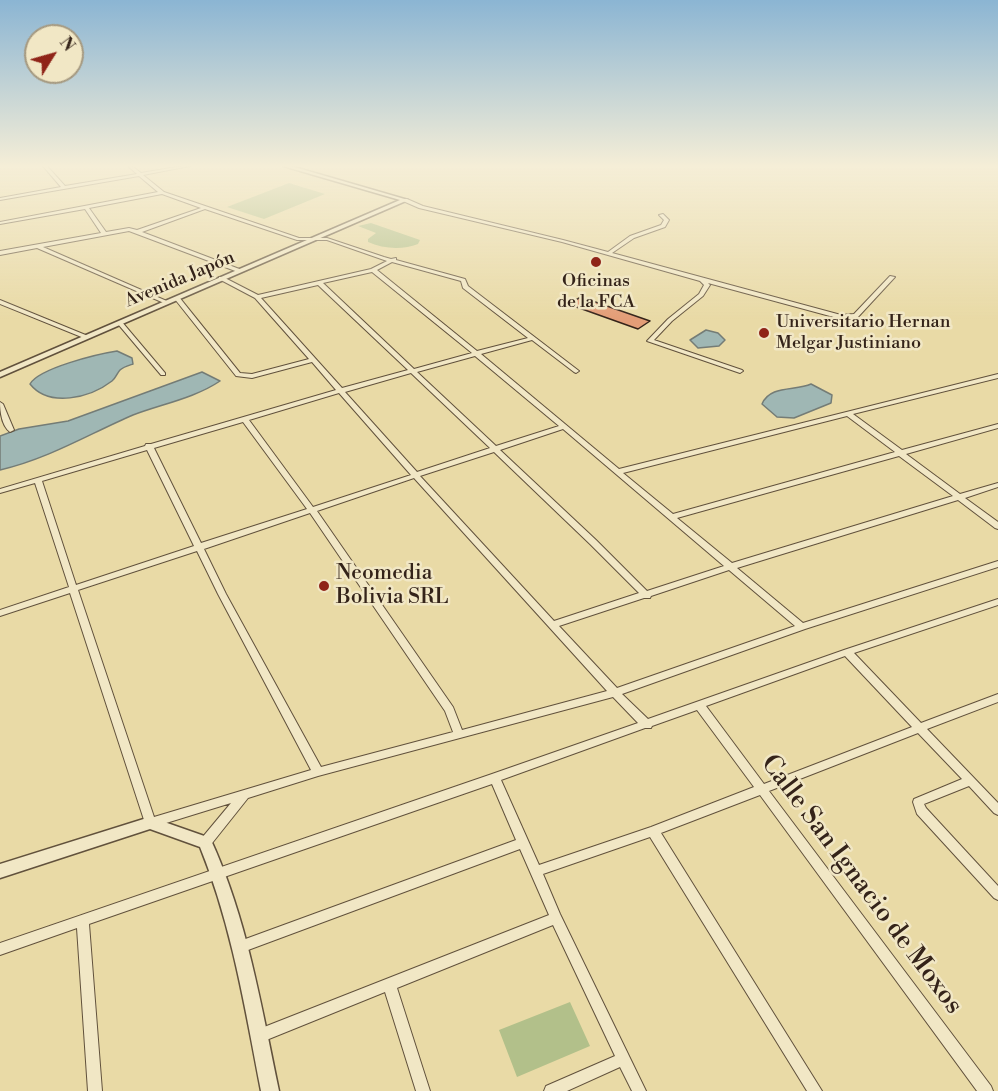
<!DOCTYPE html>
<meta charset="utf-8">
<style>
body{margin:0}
#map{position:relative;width:998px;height:1091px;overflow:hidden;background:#e9daa6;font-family:"Libre Bodoni",serif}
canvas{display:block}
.north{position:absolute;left:24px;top:24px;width:60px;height:60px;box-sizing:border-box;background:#f1e7c5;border:2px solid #a59980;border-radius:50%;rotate:53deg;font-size:16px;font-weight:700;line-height:24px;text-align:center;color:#342319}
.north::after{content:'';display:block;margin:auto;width:21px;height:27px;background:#8f2418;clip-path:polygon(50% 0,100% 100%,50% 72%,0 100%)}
</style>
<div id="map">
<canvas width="998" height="1091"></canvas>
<div class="north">N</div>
</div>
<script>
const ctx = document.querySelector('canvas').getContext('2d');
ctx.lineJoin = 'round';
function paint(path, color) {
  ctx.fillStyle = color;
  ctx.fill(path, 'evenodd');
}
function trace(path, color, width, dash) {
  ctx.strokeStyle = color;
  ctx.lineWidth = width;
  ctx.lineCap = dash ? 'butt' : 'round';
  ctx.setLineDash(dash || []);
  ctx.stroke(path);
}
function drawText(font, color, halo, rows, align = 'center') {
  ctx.font = font + ' "Libre Bodoni",serif';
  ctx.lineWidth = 5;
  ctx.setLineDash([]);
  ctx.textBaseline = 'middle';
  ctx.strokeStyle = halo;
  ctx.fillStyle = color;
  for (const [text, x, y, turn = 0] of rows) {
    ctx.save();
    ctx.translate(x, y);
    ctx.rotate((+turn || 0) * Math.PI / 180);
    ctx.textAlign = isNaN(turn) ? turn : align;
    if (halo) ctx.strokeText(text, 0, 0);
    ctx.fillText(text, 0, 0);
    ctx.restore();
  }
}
const green = new Path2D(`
 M289,183L325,194L264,219L227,207Z
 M371,223L420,240L418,244C403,250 383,249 368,242V239L376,233L358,226Z
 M570,1002L590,1046L517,1077L499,1030Z`);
const water = new Path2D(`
 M706,330L718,333L725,340L719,346L698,348L690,340Z
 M117,351L132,358L133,364C130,365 123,367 120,370C117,373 116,378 112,381C90,398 49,408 30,384C39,368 98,354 117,351Z
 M202,372L220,381C195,398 162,404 133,415C89,434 48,459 0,470V436L19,429L68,421Z
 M811,384L832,395L831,403L794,418L777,417L762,404C770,385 795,391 811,384Z`);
const building = new Path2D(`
 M581,297L650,321L638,329L568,304Z`);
const minor = new Path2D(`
 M43,166H47L65,186L137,174L128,166H132L141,173L182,166H190L143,175L164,192L299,238H327L384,257L391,259L396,258V260L465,279L468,286L579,371L576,373L574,372L532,340L481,354L619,469L998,374V378L853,414L902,450L998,424V428L906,454L960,494L998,483V487L965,498L998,522V529L995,528L958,500L737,568L803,623L998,561V567L805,629L622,694L648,719L844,650L998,599V605L854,653L921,723L998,694V702L927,729L998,803V815L994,813L969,786L924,804L926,808L998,886V900L994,898L917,814L913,802L914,799L962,779L918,733L769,791L991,1086L993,1091H977L760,795L661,833L822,1091H807L650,837L543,874L560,914L646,1091H632L620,1067L567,1091H544L546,1086L615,1056L553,925L397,988L430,1091H416L385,992L259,1043L254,1041L252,1036L254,1031L549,915L520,849L240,953L236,951L234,947L236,943L240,941L516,840L492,784L89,924L102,1091H88L77,928L0,955V943L492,774L638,723L613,697L318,776L248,798L209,847L205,848L201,847L199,843L201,839L231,803L150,828L146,826L70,593L0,616V610L69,587L35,483L0,493V489L145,446L146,444H151L336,390L312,362L252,378L236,376L174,298L179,297L240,373L252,374L309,359L255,298L219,279V277H223L258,295L371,269L387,261L327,240H297L205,209L142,232L242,270V272H238L129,231L43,247L169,302L164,303L37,248L0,255V251L101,233L85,209L0,224V222L158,192L139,176L0,200V198L61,187ZM162,194L201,208L137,230L129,228L106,232L89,208ZM392,262L461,281L463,288L528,338L477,351L377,270ZM372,272L472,353L414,369L323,283ZM318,285L408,370L342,388L261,298ZM475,356L559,426L496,446L417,372ZM411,373L490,448L417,472L345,392ZM339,393L411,475L313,507L249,420ZM847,416L895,452L673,514L623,473ZM243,422L307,509L201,543L154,448ZM563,429L724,566L647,591L596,540L500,450ZM147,450L194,546L76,585L42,481ZM494,452L590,544L639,593L554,621L420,476ZM899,456L953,496L732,563L677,518ZM414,478L607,691L462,730L453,707L317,511ZM310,513L445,711L453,732L321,767L226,594L204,549ZM197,551L218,594L311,770L154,817L78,590ZM729,570L795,626L617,688L559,626L644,598H650L651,596ZM845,656L912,727L764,784L706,706ZM697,710L754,787L651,827L539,865L501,780L645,728H651L652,726Z
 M403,199H407L423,206L563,240L608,252L630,236L661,225L664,220L659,215L663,214L669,220L665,227L634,238L612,253L841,315L854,314L890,276L895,277L858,317L841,319L708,283L710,285L703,296L672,321L654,340L742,370L743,371L740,373L647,341L668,319L699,294L704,285L700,281L562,242L419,208L403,201Z
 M0,300L88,336L89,337L84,338L0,304Z
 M118,322H122L165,373V375H161L118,324Z
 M0,402L3,404L14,430L10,432C2,426 0,412 0,402Z`);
const tertiary = new Path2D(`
 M283,166H291L408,200L0,377V372L400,200Z
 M150,817L210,838C247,918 261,1005 279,1091H261C245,1008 232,926 200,847L150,829L0,878V864Z`);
const markers = [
 [596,262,6,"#8f2418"],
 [764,333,6,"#8f2418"],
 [324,586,6,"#8f2418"]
];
const farStreetnames = [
 ["Avenida Japón",180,280,-23]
];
const farPoinames = [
 ["Oficinas",596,282],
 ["de la FCA",596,303],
 ["Universitario Hernan",776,323,"left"],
 ["Melgar Justiniano",776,344,"left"]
];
const poiNames = [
 ["Neomedia",336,574],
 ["Bolivia SRL",336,598]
];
const nearStreetnames = [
 ["Calle San Ignacio de Moxos",861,885,53]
];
paint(green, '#b2c08a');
paint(water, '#9fb7b4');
trace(water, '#747c76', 1.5);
paint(building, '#e39d77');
trace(building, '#342319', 1.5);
trace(minor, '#61513c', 2);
trace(tertiary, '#61513c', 3);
paint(minor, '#f1e7c5');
paint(tertiary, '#f1e7c5');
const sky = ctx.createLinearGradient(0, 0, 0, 319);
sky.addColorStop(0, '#8bb5d3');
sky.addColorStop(0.52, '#f5eed7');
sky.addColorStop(1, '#f5eed700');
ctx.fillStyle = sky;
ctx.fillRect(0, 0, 998, 319);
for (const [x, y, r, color] of markers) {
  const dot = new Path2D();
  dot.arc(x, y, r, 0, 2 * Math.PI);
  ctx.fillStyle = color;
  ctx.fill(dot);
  trace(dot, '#f1e7c5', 2);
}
drawText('18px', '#342319', '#f1e7c5', farStreetnames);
drawText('18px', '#342319', '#f1e7c5', farPoinames);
drawText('21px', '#342319', '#f1e7c5', poiNames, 'left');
drawText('26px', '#342319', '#f1e7c5', nearStreetnames);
</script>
